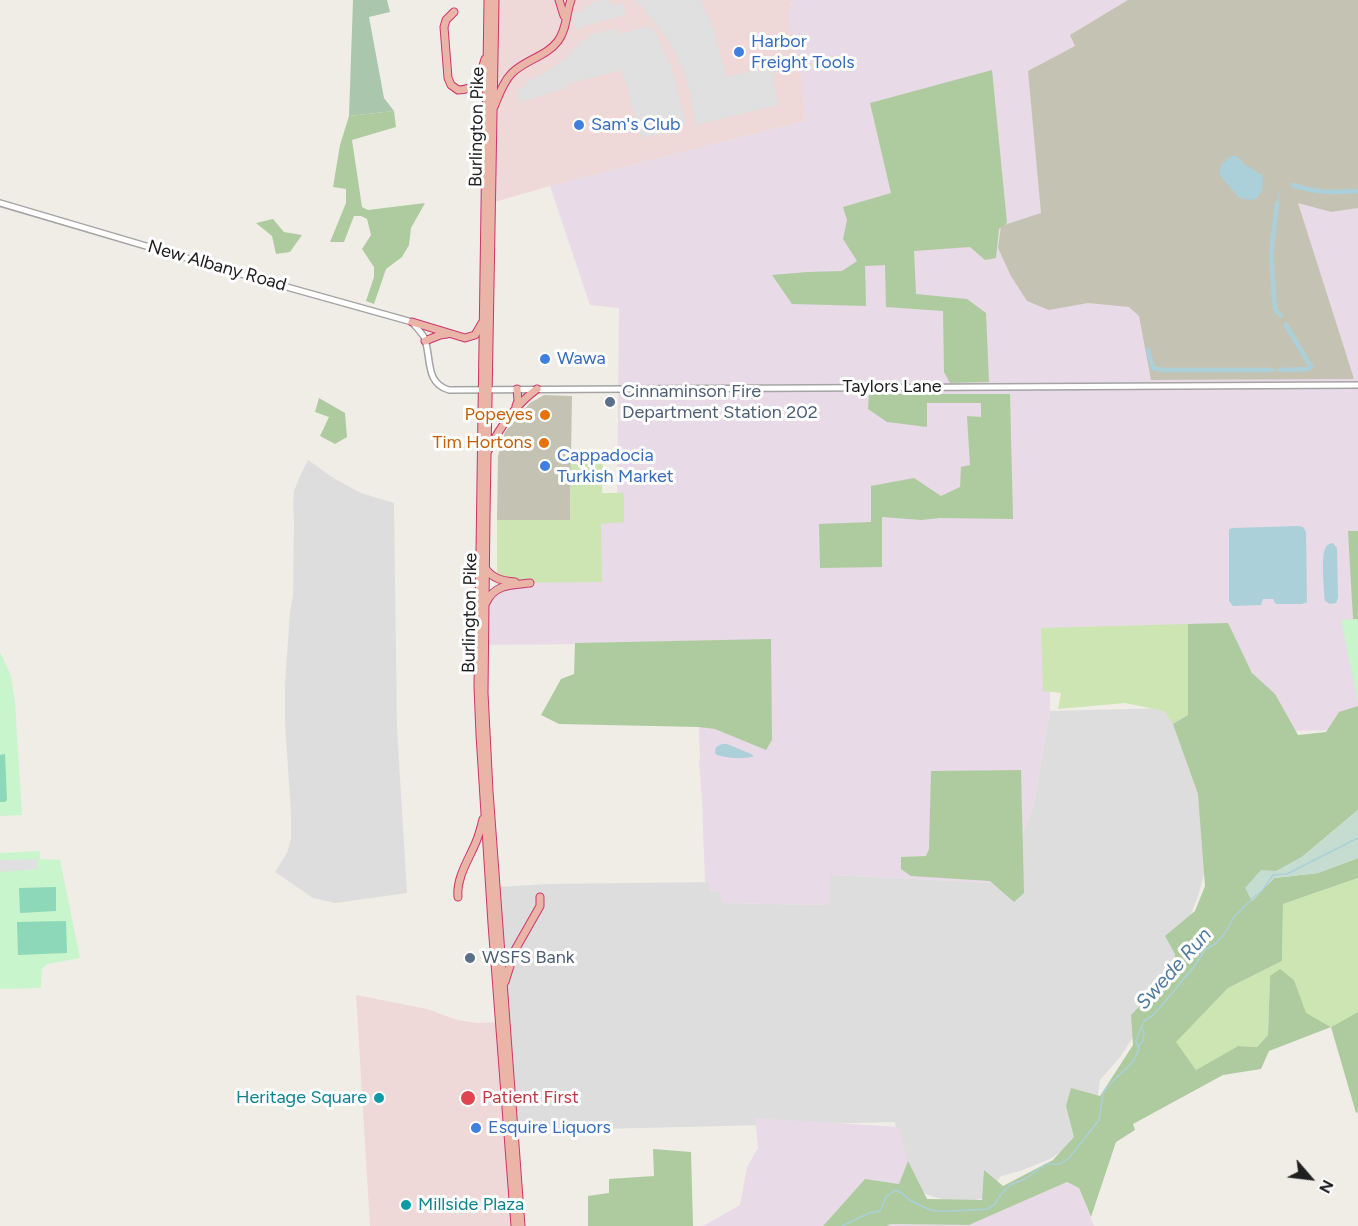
<!DOCTYPE html>
<style>
body{margin:0}
#map{position:relative;width:1358px;height:1226px;overflow:hidden;background:#f0ede7;font-family:Figtree,sans-serif}
canvas{display:block}
.north{position:absolute;left:1280px;top:1148px;width:60px;height:60px;-webkit-text-stroke:4px #fff;paint-order:stroke;rotate:118deg;font-size:16px;font-weight:700;line-height:24px;text-align:center;color:#202020}
.north::after{content:'';display:block;margin:auto;width:21px;height:27px;background:#202020;clip-path:polygon(50% 0,100% 100%,50% 72%,0 100%)}
</style>
<div id="map">
<canvas width="1358" height="1226"></canvas>
<div class="north">N</div>
</div>
<script>
const ctx = document.querySelector('canvas').getContext('2d');
ctx.lineJoin = 'round';
function paint(path, color) {
  ctx.fillStyle = color;
  ctx.fill(path, 'evenodd');
}
function trace(path, color, width, dash) {
  ctx.strokeStyle = color;
  ctx.lineWidth = width;
  ctx.lineCap = dash ? 'butt' : 'round';
  ctx.setLineDash(dash || []);
  ctx.stroke(path);
}
function drawText(font, color, halo, rows, align = 'center') {
  ctx.font = font + ' Figtree,sans-serif';
  ctx.lineWidth = 6;
  ctx.setLineDash([]);
  ctx.textBaseline = 'middle';
  ctx.strokeStyle = halo;
  ctx.fillStyle = color;
  for (const [text, x, y, turn = 0] of rows) {
    ctx.save();
    ctx.translate(x, y);
    ctx.rotate((+turn || 0) * Math.PI / 180);
    ctx.textAlign = isNaN(turn) ? turn : align;
    if (halo) ctx.strokeText(text, 0, 0);
    ctx.fillText(text, 0, 0);
    ctx.restore();
  }
}
const residential = new Path2D(`
 M308,460L335,479L361,493L394,503L397,728L407,893L335,903L313,898L275,872L287,853L291,839V814L285,722V684L290,612L293,596L294,520L293,505L294,491L301,474Z
 M1166,708L1199,719L1212,846L1198,896L1168,973L1140,1026L1121,1056L1100,1080L1095,1115L1073,1144L1050,1159L1020,1171L1001,1176L985,1198L957,1204L925,1194L907,1182L895,1122L514,1131L497,887L548,884L718,882L722,903L828,905L830,875L1020,884L1019,843L1033,806L1050,711Z`);
const commercial = new Path2D(`
 M495,0H793L791,4L801,66L805,121L550,186L491,203Z
 M356,995L427,1009L457,1020L478,1023L500,1022L515,1226H370Z`);
const industrial = new Path2D(`
 M793,0H1358V725L1336,730L1290,731L1265,694L1229,632L1050,630V711L1033,806L1019,843L1021,884L831,875L828,905L722,903L720,892H710L709,882H705L702,801L699,761L700,760L696,643L484,645L487,600L601,517L617,514L619,308L590,305L550,186L805,121L800,63L787,18Z
 M755,1118L899,1127L908,1161L900,1184L865,1180L823,1226H703L740,1205L747,1167L758,1148Z
 M1067,1182L1079,1188L1094,1226H887L891,1224L969,1225Z`);
const construction = new Path2D(`
 M1128,0H1358V208L1331,212L1298,203L1354,379L1151,380L1139,316L1129,307L1088,303L1049,310L1027,301L1011,276L998,248L1001,226L1041,213L1028,71L1075,46L1070,35Z
 M544,395L572,396L570,520H497L498,456L505,432L530,403Z`);
const grass = new Path2D(`
 M571,463L603,464L602,493H624V522L601,524L602,582L497,583V520H570Z
 M1188,624V715L1173,724L1164,711L1125,703L1058,709L1061,693L1043,691L1041,628Z
 M1358,878V1012L1331,1027L1305,1013L1294,980L1270,976L1268,1035L1257,1047L1238,1046L1196,1070L1175,1042L1228,988L1282,961L1283,904Z`);
const forest = new Path2D(`
 M992,70L1007,223L999,229L996,258L985,260L970,247L914,251L916,294L967,299L986,313L989,382L950,383L944,372L943,311L886,307L885,265L865,266L866,306L792,304L772,275L808,272L842,271L857,261L843,239L847,220L843,207L891,193L870,103Z
 M394,111L396,127L352,140L362,207L368,210L425,203L411,228L409,245L402,257L386,269L374,304L366,301L374,277V267L362,249L371,235L367,219L361,216H354L344,242H330L346,203V189L333,187L340,145L349,116Z
 M273,219L284,232L302,235L290,252L276,254L272,236L256,223Z
 M869,394H1010L1013,519L940,518L921,520L882,517V567L820,568L819,524L871,522V486L914,478L941,496L960,487L961,467L970,465L967,416L981,417V403H927V427L887,422L868,409Z
 M319,398L345,413L347,437L335,444L320,436L329,417L315,412Z
 M1348,531H1358V619H1353Z
 M1228,623L1252,673L1275,694L1298,735L1326,732L1339,712L1358,706V810L1302,857L1246,888L1252,901L1274,878L1318,873L1358,858V878L1283,904L1282,961L1228,988L1176,1042L1196,1070L1238,1046L1257,1047L1268,1035L1270,976L1280,969L1294,980L1306,1013L1331,1027L1358,1012V1112L1356,1113L1331,1027L1269,1051L1261,1069L1223,1075L1133,1124L1135,1130L1116,1142L1091,1217L1079,1188L1067,1182L969,1225L891,1224L887,1226H823L865,1179L899,1184L908,1161L927,1199L982,1200L984,1170L1003,1186L1053,1160L1074,1137L1066,1106L1071,1088L1100,1096L1133,1045L1131,1015L1173,972L1175,954L1165,936L1195,911L1205,886L1198,794L1173,724L1188,715V624Z
 M771,639L772,740L766,750L715,729L699,727L559,724L541,715L561,679L574,674L575,643Z
 M1021,770L1024,893L1014,902L990,881L911,876L901,869V857L926,856L929,849L931,771Z
 M653,1149L691,1152L693,1226H588V1196L609,1193V1179L654,1176Z`);
const wetland = new Path2D(`
 M1358,810V858L1318,873L1274,878L1252,901L1245,888L1261,870L1277,871L1302,857Z`);
const cemetery = new Path2D(`
 M353,0H387L390,12L369,17L384,98L394,111L349,116Z`);
const park = new Path2D(`
 M1358,619V702L1341,620Z
 M0,652L11,676L15,702L22,815L0,816Z
 M40,851V859L60,860L80,958L47,964L42,969L41,988L0,989V853Z`);
const pitch = new Path2D(`
 M5,754L7,800L5,802H0V755Z
 M56,887V911L20,913L19,888Z
 M66,921L67,953L18,955L17,922Z`);
const parking = new Path2D(`
 M596,0H609L611,6L623,3L626,15L584,26V28L576,30L572,14L584,11L583,7L592,5V2H595Z
 M634,0H701L707,15L711,20L726,77L775,65L776,68L774,78L773,80L779,105L696,125L687,80L672,46L646,11Z
 M649,26L655,32L671,66L685,123L681,128L641,138L622,70L567,84L566,88L519,103L517,92L529,80L543,74L567,58L575,47L580,46L579,42L587,39V37L591,36V34L616,28L618,34Z
 M37,859L38,869L0,872V860Z`);
const water = new Path2D(`
 M1231,156H1236L1240,159L1244,164L1262,175C1264,183 1263,195 1255,199C1250,201 1244,198 1239,198L1219,174L1221,165Z
 M1297,526L1303,527L1306,532L1307,602L1302,604H1277L1275,603L1273,599H1263L1261,605L1233,606L1229,601V529L1233,528Z
 M1333,543L1337,548L1338,598L1336,603L1330,604L1325,601C1324,590 1321,558 1325,549C1327,544 1329,544 1333,543Z
 M722,744H727L751,754L754,756C743,760 728,758 717,755L715,753L716,747Z`);
const stream = new Path2D(`
 M1277,204L1280,191
 M1271,370H1281
 M1139,1046L1143,1041L1144,1032L1142,1029
 M842,1226L869,1213L880,1211L886,1197L895,1190L902,1193L909,1200L928,1209L935,1211H952L987,1209L994,1205L1002,1193L1010,1185L1025,1179L1046,1164H1060L1069,1158L1099,1120L1103,1093L1107,1087L1133,1062L1139,1049L1136,1041L1144,1021L1152,1016L1163,1004L1196,964L1205,950L1215,944L1224,935L1234,917L1255,896L1262,891L1273,875L1287,874L1358,838`);
const canal = new Path2D(`
 M1293,185C1316,193 1334,193 1358,191
 M1277,204L1271,254L1275,308L1277,312L1281,315
 M1286,325L1311,367
 M1148,350L1153,368L1162,370H1271
 M1281,370L1308,369L1311,367`);
const tertiary = new Path2D(`
 M0,203L251,277L412,322C416,327 421,332 424,337C432,356 424,383 449,390L1358,385`);
const trunk = new Path2D(`
 M488,0L478,687L480,735L492,924L515,1226
 M495,0L486,514L484,693L489,791L521,1226
 M559,0L564,16
 M454,12L446,20L444,27L448,78L451,85L458,90C478,90 480,75 485,59
 M494,107C499,95 503,82 512,73C525,60 547,56 558,41C567,29 566,13 571,0
 M412,322L465,338L475,335L482,323
 M425,341L440,335L447,334
 M516,406L518,401L517,389
 M488,451C500,427 515,405 537,389
 M486,569C493,579 503,581 515,582
 M486,603C494,584 512,585 530,583
 M458,897C456,878 469,859 476,842C479,835 481,827 483,819
 M505,982L515,950L540,906V897`);
const markers = [
 [739,52,6,"#3f7fe0"],
 [579,125,6,"#3f7fe0"],
 [545,359,6,"#3f7fe0"],
 [610,402,6,"#5c6f8a"],
 [545,415,6,"#e8710a"],
 [544,443,6,"#e8710a"],
 [545,466,6,"#3f7fe0"],
 [470,958,6,"#5c6f8a"],
 [379,1098,6,"#0f9aa8"],
 [468,1098,8,"#e0444e"],
 [476,1128,6,"#3f7fe0"],
 [406,1205,6,"#0f9aa8"]
];
const shopNames = [
 ["Harbor",751,42],
 ["Freight Tools",751,63],
 ["Sam's Club",591,125],
 ["Wawa",557,359],
 ["Cappadocia",557,456],
 ["Turkish Market",557,477],
 ["Esquire Liquors",488,1128]
];
const streetNames = [
 ["Burlington Pike",477,127,-89],
 ["New Albany Road",217,266,16],
 ["Taylors Lane",892,387],
 ["Burlington Pike",470,613,-89]
];
const serviceNames = [
 ["Cinnaminson Fire",622,392],
 ["Department Station 202",622,413],
 ["WSFS Bank",482,958]
];
const foodNames = [
 ["Popeyes",533,415],
 ["Tim Hortons",532,443]
];
const cultureNames = [
 ["Heritage Square",367,1098],
 ["Millside Plaza",418,1205,"left"]
];
const healthNames = [
 ["Patient First",482,1098]
];
const waterNames = [
 ["Swede Run",1174,969,-48]
];
paint(residential, '#dedddd');
paint(commercial, '#efd8d8');
paint(industrial, '#e8dae6');
paint(construction, '#c4c3b3');
paint(grass, '#cde5b2');
paint(forest, '#aecb9f');
paint(wetland, '#c5dcd1');
paint(cemetery, '#aac7ae');
paint(park, '#c8f5cb');
paint(pitch, '#8cd8b8');
paint(parking, '#e0e0e0');
paint(water, '#abd0d9');
trace(stream, '#abd0d9', 1.5);
trace(canal, '#abd0d9', 4.5);
trace(tertiary, '#a4a4a4', 8);
trace(trunk, '#cd356e', 9);
trace(tertiary, '#fff', 5);
trace(trunk, '#eab4a6', 7);
for (const [x, y, r, color] of markers) {
  const dot = new Path2D();
  dot.arc(x, y, r, 0, 2 * Math.PI);
  ctx.fillStyle = color;
  ctx.fill(dot);
  trace(dot, '#fff', 2);
}
drawText('18px', '#366cbe', '#fff', shopNames, 'left');
drawText('18px', '#202020', '#fff', streetNames);
drawText('18px', '#4e5e75', '#fff', serviceNames, 'left');
drawText('18px', '#c56008', '#fff', foodNames, 'right');
drawText('18px', '#0d838f', '#fff', cultureNames, 'right');
drawText('18px', '#be3a42', '#fff', healthNames, 'left');
drawText('italic 20px', '#517aa0', '#fff', waterNames);
</script>
